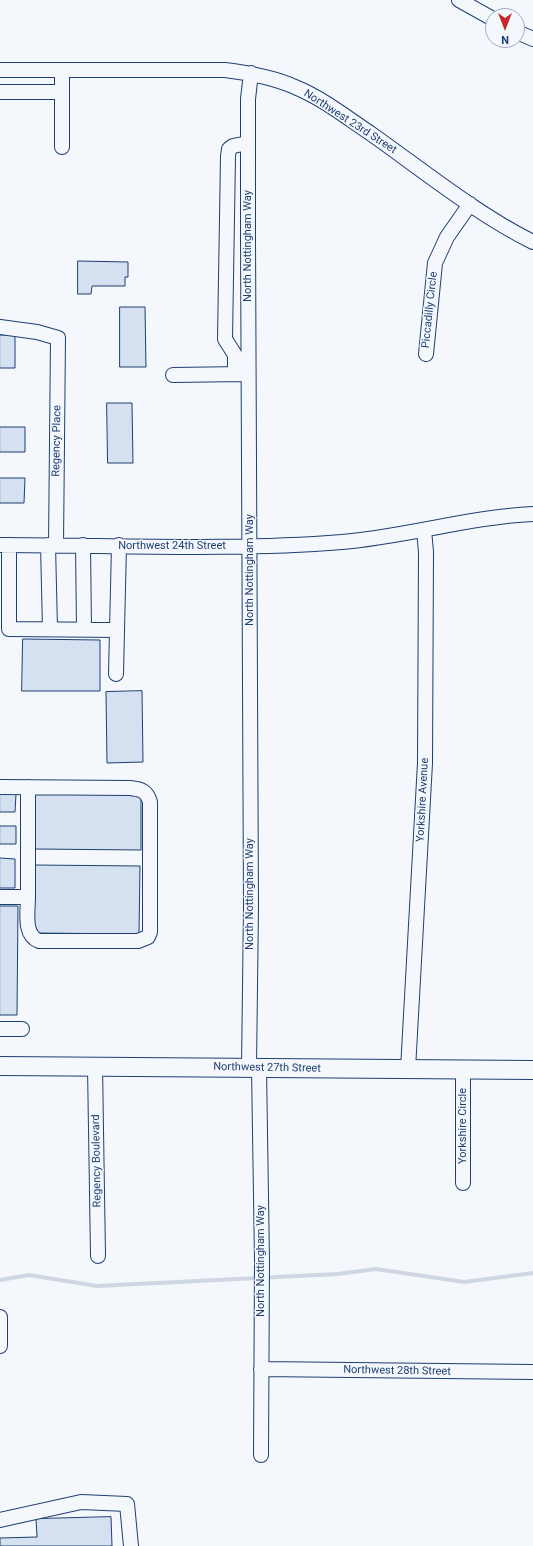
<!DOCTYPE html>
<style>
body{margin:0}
#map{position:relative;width:533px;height:1546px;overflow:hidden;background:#f4f7fb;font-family:Roboto,sans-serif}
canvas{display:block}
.north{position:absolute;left:485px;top:8px;width:40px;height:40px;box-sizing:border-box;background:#f4f7fb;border:1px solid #9eadc5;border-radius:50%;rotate:180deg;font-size:11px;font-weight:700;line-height:16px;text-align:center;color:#1d3f73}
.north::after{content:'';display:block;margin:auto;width:14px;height:18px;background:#c62828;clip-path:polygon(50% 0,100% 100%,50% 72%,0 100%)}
</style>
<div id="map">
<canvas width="533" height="1546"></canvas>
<div class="north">N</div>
</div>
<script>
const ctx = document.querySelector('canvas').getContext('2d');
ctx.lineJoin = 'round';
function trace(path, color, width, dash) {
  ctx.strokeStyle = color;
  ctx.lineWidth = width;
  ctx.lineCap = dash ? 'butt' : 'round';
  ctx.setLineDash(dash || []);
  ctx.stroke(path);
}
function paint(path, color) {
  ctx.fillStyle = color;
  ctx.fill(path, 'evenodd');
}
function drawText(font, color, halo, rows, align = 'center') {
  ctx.font = font + ' Roboto,sans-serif';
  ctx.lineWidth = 3;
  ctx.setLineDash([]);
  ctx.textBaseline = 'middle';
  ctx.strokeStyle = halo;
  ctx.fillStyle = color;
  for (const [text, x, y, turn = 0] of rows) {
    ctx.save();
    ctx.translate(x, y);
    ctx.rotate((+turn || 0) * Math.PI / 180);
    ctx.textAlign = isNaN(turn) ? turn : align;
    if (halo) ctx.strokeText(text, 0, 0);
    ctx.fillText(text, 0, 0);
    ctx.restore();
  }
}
const stream = new Path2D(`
 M0,1280L29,1275L97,1286L338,1274L376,1269L464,1282L533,1273`);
const building = new Path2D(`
 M78,261L128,262V277H125V286H92L91,294H78Z
 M120,307H145L146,367H120Z
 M0,335H15V368H0Z
 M107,403H132L133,463H108Z
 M0,427H25V452H0Z
 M0,478H25L24,503H0Z
 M23,639L100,640V691H22Z
 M142,691L143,762L107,763L106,692Z
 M34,792L141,793V850L34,849Z
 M0,794H16L15,812H0Z
 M0,826H16V844H0Z
 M0,858L15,859V888H0Z
 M34,865L140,866L139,934L33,933Z
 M0,906H18L17,1015H0Z
 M111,1517L112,1546H0V1538L37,1537L36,1519Z`);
const minor = new Path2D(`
 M459,0L493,19
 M517,32L533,39
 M0,70H225C249,73 273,77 295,87C322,98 346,117 370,133C421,169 478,215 533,242
 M0,92H62
 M62,147V70
 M0,327L37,332L58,338L56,545
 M426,354L435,263L447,237L470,204
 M235,374V355L225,339L228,156L229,149L233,146L248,143
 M173,375L243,374
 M0,545C112,545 230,551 342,542C406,537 468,517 533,514
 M9,545V629L117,630
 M48,545L50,629
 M83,545L84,629
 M116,674L119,545
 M0,787L130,788C141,789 147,791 150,802V932L148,937L138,941H39C23,935 28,912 28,897H0
 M28,897V787
 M0,1029H22
 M95,1066L98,1256
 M249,1067L251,907L248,239V99L251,73
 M259,1068L262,1261L261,1455
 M408,1069L425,763L426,552L424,530
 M463,1070V1183
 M0,1317V1346
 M261,1369L533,1372
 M0,1520L81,1502L127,1504L131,1546`);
const major = new Path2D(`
 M0,1066L533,1070`);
const streetNames = [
 ["Northwest 23rd Street",350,122,33],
 ["North Nottingham Way",248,246,-90],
 ["Piccadilly Circle",430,310,-84],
 ["Regency Place",57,441,-89],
 ["Northwest 24th Street",172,546],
 ["North Nottingham Way",250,570,-90],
 ["Yorkshire Avenue",423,800,-87],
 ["North Nottingham Way",250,894,-90],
 ["Northwest 27th Street",267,1068,1],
 ["Yorkshire Circle",463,1126,-90],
 ["Regency Boulevard",97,1161,-91],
 ["North Nottingham Way",261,1261,-90],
 ["Northwest 28th Street",397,1371,1]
];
trace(stream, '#cfd7e4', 4);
paint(building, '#d5e0f0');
trace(building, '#1d3f73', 1);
trace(minor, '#1d3f73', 16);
trace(major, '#1d3f73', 20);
trace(minor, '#f4f7fb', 14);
trace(major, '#f4f7fb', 18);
drawText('11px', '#1d3f73', '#f4f7fb', streetNames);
</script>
